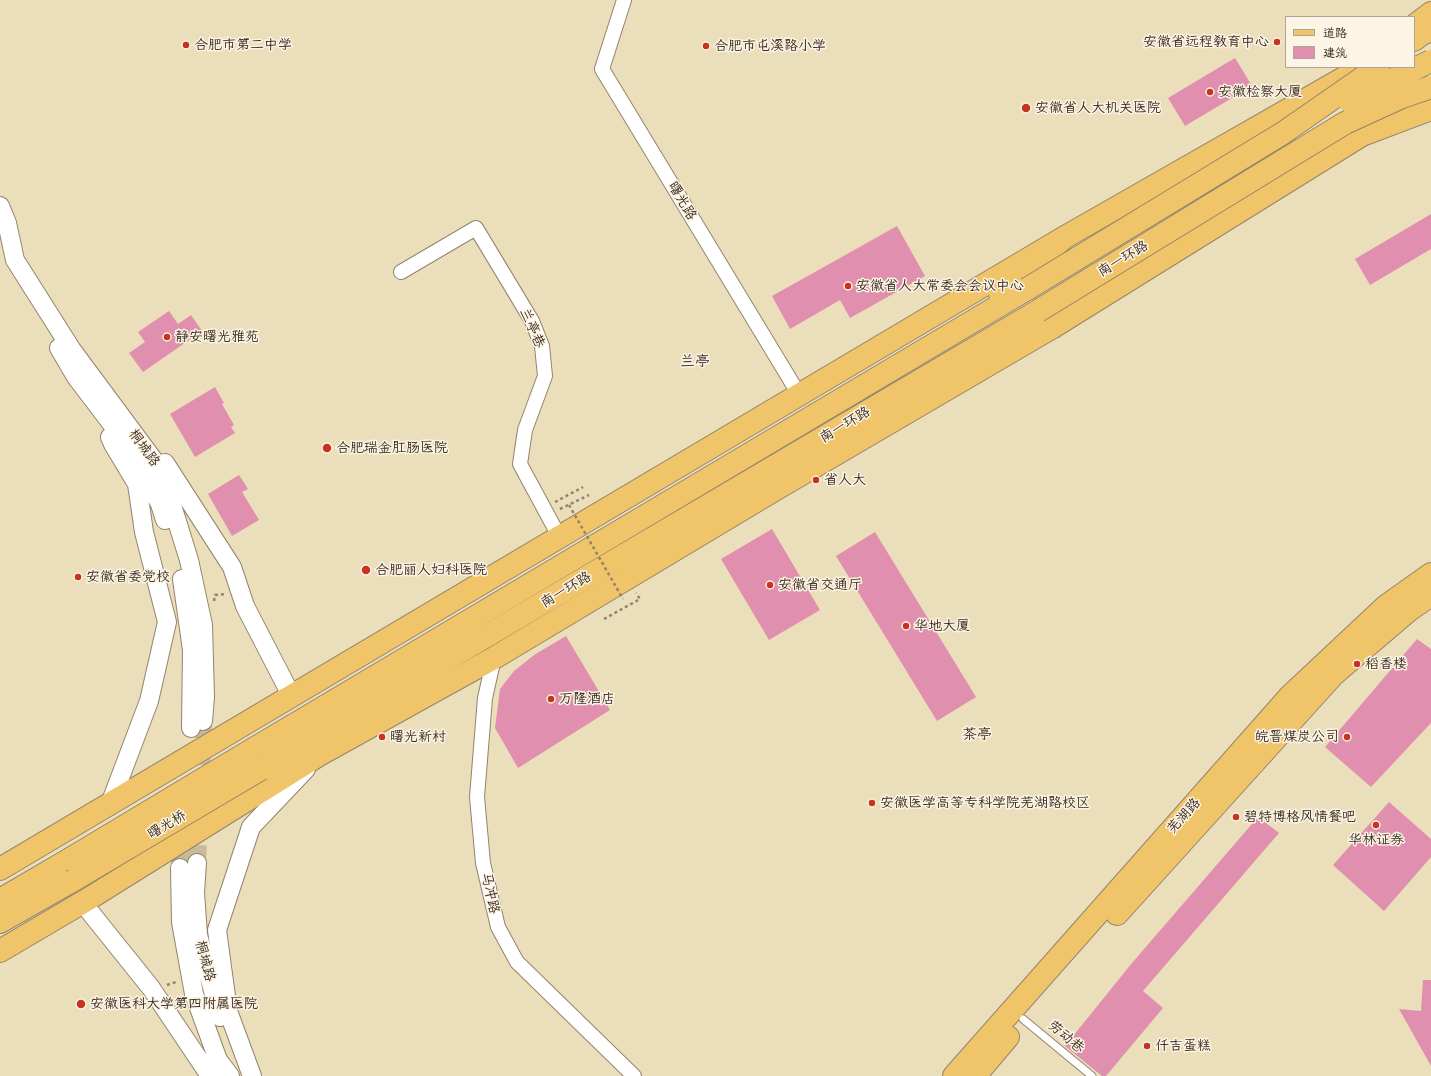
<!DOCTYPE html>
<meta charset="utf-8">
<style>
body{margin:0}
#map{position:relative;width:1431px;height:1076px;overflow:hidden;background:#ebdeba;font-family:"Playpen Sans","LXGW WenKai TC",sans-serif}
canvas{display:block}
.legend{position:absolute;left:1285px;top:16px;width:130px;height:52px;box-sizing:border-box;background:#fcf5e5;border:1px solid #afa495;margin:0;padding:5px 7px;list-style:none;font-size:12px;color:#3b2a1e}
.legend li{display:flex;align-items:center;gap:8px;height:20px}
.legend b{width:20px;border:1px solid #afa495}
</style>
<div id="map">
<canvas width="1431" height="1076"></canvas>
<ul class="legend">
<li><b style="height:5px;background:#f0c469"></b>道路</li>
<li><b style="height:11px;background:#e18faf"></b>建筑</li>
</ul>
</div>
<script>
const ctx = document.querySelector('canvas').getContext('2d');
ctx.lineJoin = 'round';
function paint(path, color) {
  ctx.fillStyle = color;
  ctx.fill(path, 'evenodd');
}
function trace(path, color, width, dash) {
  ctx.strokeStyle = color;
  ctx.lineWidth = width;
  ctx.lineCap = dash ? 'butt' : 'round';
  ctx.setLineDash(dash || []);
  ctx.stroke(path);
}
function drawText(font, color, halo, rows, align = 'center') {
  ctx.font = font + ' "Playpen Sans","LXGW WenKai TC",sans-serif';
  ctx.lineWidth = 3;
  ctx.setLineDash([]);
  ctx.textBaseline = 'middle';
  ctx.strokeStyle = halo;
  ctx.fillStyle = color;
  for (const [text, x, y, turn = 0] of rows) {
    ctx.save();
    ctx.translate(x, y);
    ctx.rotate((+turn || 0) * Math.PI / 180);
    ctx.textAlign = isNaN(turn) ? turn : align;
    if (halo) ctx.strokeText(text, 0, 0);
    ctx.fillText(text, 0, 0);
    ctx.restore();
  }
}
const building = new Path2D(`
 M1235,58L1252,86L1185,126L1168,98Z
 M1431,214V249L1370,285L1355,259Z
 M897,226L925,276L850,318L840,300L790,329L772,296Z
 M169,311L178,324L191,315L202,331L143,372L129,353L145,342L138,332Z
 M215,387L224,403L222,404L234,425L231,427L235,433L195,457L170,414Z
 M239,475L248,489L242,492L259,520L232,536L208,494Z
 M772,529L820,610L769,640L721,559Z
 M875,532L976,697L937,721L836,556Z
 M566,636L610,710L518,768L495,728L500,689L514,671L534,655Z
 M1417,639L1431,649V723L1371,787L1325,747Z
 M1389,802L1431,839V857L1384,911L1333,865Z
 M1258,817L1279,833L1143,991L1163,1008L1106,1076H1102L1065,1046L1132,963Z
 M1423,980H1431V1066L1399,1009L1421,1011Z`);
const tertiaryTunnel = new Path2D(`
 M200,792L203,721
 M197,863L199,819
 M180,868L183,829`);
const path = new Path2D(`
 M555,502L583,487
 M560,509L589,495
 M214,601L215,595L226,594
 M604,619L640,599L636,593
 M167,985L176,982V980`);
const service = new Path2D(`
 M1023,1019L1092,1076`);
const minor = new Path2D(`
 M624,0L602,69L800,396
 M401,272L476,228L532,321L542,346L545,376L525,430L520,464L560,538
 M494,658L485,698L477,797L483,863L498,927L517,962L634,1076`);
const tertiary = new Path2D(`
 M0,206L7,223L15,260L72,350L161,470L189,560L203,625L205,697L203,721
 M59,348L76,377L133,452L160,504L165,520
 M110,437L113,444L137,484L144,532L167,622L149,701L110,804
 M165,463L232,567L245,606L292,697
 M182,579L192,650L191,728
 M197,863L195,893L198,935L220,1017
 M180,868L181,922L194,994L218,1060L230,1076
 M82,902L151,988L210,1076
 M252,1076L228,1011L217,930L251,827L306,769`);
const primary = new Path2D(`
 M1414,26L1431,13
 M0,869L1065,237L1363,67
 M1117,914L1334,674L1408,611L1431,595
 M0,951L90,898L319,755L494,658L776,489L1053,327L1362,135L1431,109
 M954,1076L1290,696L1386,606L1431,574
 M975,1076L1008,1037`);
const trunk = new Path2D(`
 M1414,40L1422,34L1431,30
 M1000,294L1065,237
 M997,347L1053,327
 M255,748L1027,289
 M261,769L1038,311
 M0,900L70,859
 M0,922L72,881`);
const pathBridge = new Path2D(`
 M569,505L623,599`);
const trunkBridge = new Path2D(`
 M1349,101L1431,61
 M1027,289L1283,133L1378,67
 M1038,311L1345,123L1402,97L1431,87
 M70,859L255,748
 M72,881L261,769`);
const markers = [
 [1277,42,4,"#c8321e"],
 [186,45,4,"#c8321e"],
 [706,46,4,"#c8321e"],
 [1210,92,4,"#c8321e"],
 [1026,108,5,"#c8321e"],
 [848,286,4,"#c8321e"],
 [167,337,4,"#c8321e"],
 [327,448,5,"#c8321e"],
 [816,480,4,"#c8321e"],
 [366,570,5,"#c8321e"],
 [78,577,4,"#c8321e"],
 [770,585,4,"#c8321e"],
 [906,626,4,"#c8321e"],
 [1357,664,4,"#c8321e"],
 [551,699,4,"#c8321e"],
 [382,737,4,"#c8321e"],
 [1347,737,4,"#c8321e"],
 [872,803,4,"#c8321e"],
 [1236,817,4,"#c8321e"],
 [1376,825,4,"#c8321e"],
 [81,1004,5,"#c8321e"],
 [1147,1046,4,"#c8321e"]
];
const poiNames = [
 ["安徽省远程教育中心",1269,42,"right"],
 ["合肥市第二中学",194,45],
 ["合肥市屯溪路小学",714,46],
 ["安徽检察大厦",1218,92],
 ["安徽省人大机关医院",1035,108],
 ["安徽省人大常委会会议中心",856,286],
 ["静安曙光雅苑",175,337],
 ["合肥瑞金肛肠医院",336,448],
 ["省人大",824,480],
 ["合肥丽人妇科医院",375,570],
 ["安徽省委党校",86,577],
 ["安徽省交通厅",778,585],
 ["华地大厦",914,626],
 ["稻香楼",1365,664],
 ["万隆酒店",559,699],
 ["曙光新村",390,737],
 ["皖晋煤炭公司",1339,737,"right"],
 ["安徽医学高等专科学院芜湖路校区",880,803],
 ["碧特博格风情餐吧",1244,817],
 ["华林证券",1376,840,"center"],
 ["安徽医科大学第四附属医院",90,1004],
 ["仟吉蛋糕",1155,1046]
];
const streetNames = [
 ["曙光路",682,201,59],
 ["南一环路",1123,259,-31],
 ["兰亭巷",532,328,66],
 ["南一环路",845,425,-31],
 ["桐城路",144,448,54],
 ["南一环路",566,590,-31],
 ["芜湖路",1184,816,-48],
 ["曙光桥",167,825,-31],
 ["马冲路",490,893,78],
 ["桐城路",205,961,75],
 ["劳动巷",1066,1037,40]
];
const neighbourhoodNames = [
 ["兰亭",695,362],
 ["茶亭",977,735]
];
paint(building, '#e18faf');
trace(tertiaryTunnel, '#c8ba9b', 18, [18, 9]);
trace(service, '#93846c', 9);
trace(minor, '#93846c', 16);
trace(tertiary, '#93846c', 20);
trace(primary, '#93846c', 24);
trace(trunk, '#93846c', 24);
trace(path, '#93846c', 2.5, [3, 3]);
trace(service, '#fff', 7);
trace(minor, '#fff', 14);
trace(tertiary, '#fff', 18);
trace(primary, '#f0c469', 22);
trace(trunk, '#f0c469', 22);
trace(trunkBridge, '#93846c', 24, []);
trace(pathBridge, '#93846c', 2.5, [3, 3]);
trace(trunkBridge, '#f0c469', 22);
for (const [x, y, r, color] of markers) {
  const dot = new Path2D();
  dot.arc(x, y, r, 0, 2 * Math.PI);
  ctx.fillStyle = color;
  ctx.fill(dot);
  trace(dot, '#fcf5e5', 1.5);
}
drawText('14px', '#3b2a1e', '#fcf5e5', poiNames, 'left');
drawText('14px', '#3b2a1e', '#fcf5e5', streetNames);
drawText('15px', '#3b2a1e', '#fcf5e5', neighbourhoodNames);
</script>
